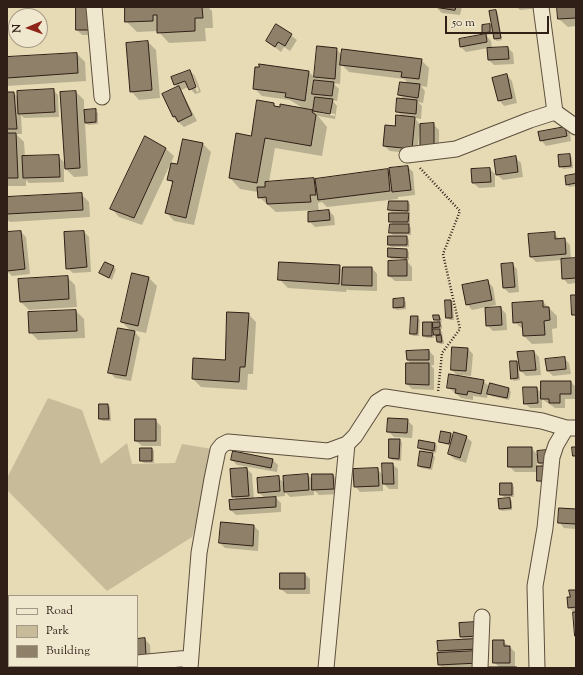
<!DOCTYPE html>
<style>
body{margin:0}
#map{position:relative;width:583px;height:675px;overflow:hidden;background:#e7dbb5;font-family:"Sorts Mill Goudy",serif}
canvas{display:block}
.frame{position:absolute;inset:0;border:8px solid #2f1f16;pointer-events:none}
.legend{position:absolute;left:8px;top:595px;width:130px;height:72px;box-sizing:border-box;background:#efe8cf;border:1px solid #a29885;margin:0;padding:5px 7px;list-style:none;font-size:12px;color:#2f1f16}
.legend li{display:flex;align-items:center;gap:8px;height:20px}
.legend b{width:20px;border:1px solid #a29885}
.north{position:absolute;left:8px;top:8px;width:40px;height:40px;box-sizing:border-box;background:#efe8cf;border:1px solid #a29885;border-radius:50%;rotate:268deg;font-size:11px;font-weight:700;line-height:16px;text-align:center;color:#2f1f16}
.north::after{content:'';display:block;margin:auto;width:14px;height:18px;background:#8f2418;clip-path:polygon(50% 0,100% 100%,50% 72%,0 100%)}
.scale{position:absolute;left:445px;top:16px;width:104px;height:18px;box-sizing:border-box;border:2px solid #2f1f16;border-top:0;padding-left:5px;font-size:12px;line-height:14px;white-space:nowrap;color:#2f1f16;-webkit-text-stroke:3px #efe8cf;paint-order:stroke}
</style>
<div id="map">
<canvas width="583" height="675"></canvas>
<div class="frame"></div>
<ul class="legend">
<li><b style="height:5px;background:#efe8cf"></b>Road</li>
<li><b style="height:11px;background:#c8bb9a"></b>Park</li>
<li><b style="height:11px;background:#8f8169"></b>Building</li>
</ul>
<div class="north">N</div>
<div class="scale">50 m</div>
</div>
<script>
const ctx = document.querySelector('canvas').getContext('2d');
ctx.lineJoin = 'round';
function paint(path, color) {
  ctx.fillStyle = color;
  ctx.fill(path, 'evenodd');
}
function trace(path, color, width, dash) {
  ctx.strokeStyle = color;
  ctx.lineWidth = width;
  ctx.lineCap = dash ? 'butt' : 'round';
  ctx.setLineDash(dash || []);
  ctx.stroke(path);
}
const green = new Path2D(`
 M48,398L82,410L101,464L127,443L132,464L175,463L182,444L218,450L192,537L107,591L7,490V478Z`);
const shadow = new Path2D(`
 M77,7L97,35H82L77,30Z
 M126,7H208L212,11L213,28H205L206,41L169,43L158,31L137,32L126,21Z
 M436,7H462L460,15L442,13Z
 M517,7H539V8L520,10Z
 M558,7H576V26L568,27L559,19Z
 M496,11L498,14L502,40L497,41L495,39L491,12Z
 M277,25L297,40L290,51L284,47L281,52L267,41Z
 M490,25L493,28L492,34L486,35L483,32Z
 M486,35L491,41L492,49L508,48L513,53L514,64L494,65L489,60L488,48L466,52L461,47Z
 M148,42L156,50L160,98L139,100L131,91Z
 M318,47L336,49L342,55L421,60L429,68L427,87L421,86L425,91L423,103L418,102L422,106L421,119L415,118L420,125L433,124L439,130V152L420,127L417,154L390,151L384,146L402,116L397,111L404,99L399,95L409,84L404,79L349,72L341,64L340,84L333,83L339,89L337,101L332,100L337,106L335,119L318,116L327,127L322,156L275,148L269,182L315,180L388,170L391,174L408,167L413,172L415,195L398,197V199L327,207L322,202L318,203L319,212L329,211L334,216L335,225L315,227L309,221L318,210L276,212L259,197L258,192L240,189L230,178L252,137L273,104L278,108L304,109L290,100L262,96L254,88L309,72L315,78ZM319,111L335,114V116L319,113Z
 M77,54L85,62L86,81L7,86V58Z
 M190,71L195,76L201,92L195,94L189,87L181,90L197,121L184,127L173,117L163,95L178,87L175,84ZM191,76H193L199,91L197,92Z
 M507,75L512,81L517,103L504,106L499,100Z
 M53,90L58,95L59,117L24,118L21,115L22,134H16L24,142L25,157L58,156L65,163L76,92L84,100V111H95L98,113V124L88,125L85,122L88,176L74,177L64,167V182L29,183L26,180V186H7V93H14L18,97Z
 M565,128L570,133L571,141L546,146L541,140Z
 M203,144L211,152L194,225L174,221L166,212L173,184L168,179L178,166Z
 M165,148L174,156L142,225L119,217L111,208Z
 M570,155L572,158L573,168L563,169L560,166Z
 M515,157L521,163L523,177L503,180L497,175Z
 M490,169L495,174V187L479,188L473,183Z
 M576,175V186L569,187L567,184Z
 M81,194L89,202L90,217L10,222L7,220V198Z
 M407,202L410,204V213L407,212L410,216V224H407L411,228V235H393L390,233L394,225L390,221L393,214L389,210Z
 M21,232L26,237L30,274L12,276L7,271V233Z
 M84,232L89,237L91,272L73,273L67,268Z
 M554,233L560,240L564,239L570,245L571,259H576V283L568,284L563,278L562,260L536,262L531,257L529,235Z
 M389,237H407L409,240V247H391L389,245Z
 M407,250L409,252V260L405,259L412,267V281H395L389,276L404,259H391L389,257Z
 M105,263L116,269L112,280L100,273Z
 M512,264L517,269L519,292L509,293L504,288L502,265Z
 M339,266L343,271L372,268L377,274V291L348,290L347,289L346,292L288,288L280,280Z
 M67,277L75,285L77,307L29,310L21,302Z
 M149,278L157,286L146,333L133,330L140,338L131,381L115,378L110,372L132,332L122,322Z
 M487,281L493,287L496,305L472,310L467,304Z
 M403,299L406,302V309L397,310L394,307Z
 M451,301L453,303L454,320H450L447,317Z
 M543,302L557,316V328L552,329L553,343L532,344L524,336V330L514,322Z
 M501,308L506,314L507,330L493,331L487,325Z
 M76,311L84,319L85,338L38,340L30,332Z
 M248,314L256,322L253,374H248L247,390L201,387L193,379L225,361Z
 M435,316H439L441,318L442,322H439L442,325V329L439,330L442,332L444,344H440L438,342L437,337L434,333V338H427L424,336L431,323L434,326L438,323Z
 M417,317L420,320L419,336H413L411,333Z
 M467,348L473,354L471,376L459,375V377L483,381L490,387L509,389L511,392L509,400L491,396L488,392L487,398L473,396V400L461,398L448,387L459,377L452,370Z
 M429,351L434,356V365H431L434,369V390L412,389L407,384L411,364L408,360Z
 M534,352L539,357L541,375L526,376L519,369L520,380L514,381L512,378L516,362L520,366Z
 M564,358L569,363L571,374L553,376L548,371Z
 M571,382L576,387V399H565V408H555L542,399V408H530L525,403L536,388L542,393Z
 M108,405L110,407L111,421H103L100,419Z
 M136,420H155L161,426V446H142L136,441Z
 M407,420L413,426L412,438L394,437L388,431Z
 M451,433L454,437H466L472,442L466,463L454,459L449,454L451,446L440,442Z
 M400,440L402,443L401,461L392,460L390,458Z
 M420,442L435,444L437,446L436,453L421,450L419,448Z
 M531,448L538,455L546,451L549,483H541L538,480V472H515L509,466ZM537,458H538L539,463L543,467H537Z
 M141,449H152L154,451V463H144L141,461Z
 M432,454L435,457L432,470L421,468L419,466Z
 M232,460H273L278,465L277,472L237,465Z
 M392,464L398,469V489H389L383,483V491L360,492L355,486L377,469L383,475Z
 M247,469L252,474L254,499L265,498L259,493L279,478L284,483L308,475L313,480L333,475L338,480L339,494L319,495L314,490V495L290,497L285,492V496L275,497L281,503V512L236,515L231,510L237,500L233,496Z
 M512,484L514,487V497H504L501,494Z
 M509,499L512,501V510L502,511L500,509Z
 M576,510V529L564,528L559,522Z
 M254,526L259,531L258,551L225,548L220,543Z
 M305,574L310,579V594H287L281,589Z
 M576,591V636L574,612L569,608L571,598Z
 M476,623L484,668H442L439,664L441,653L439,650L464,640L461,637Z
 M145,639L150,645L151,661L137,660V640Z
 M503,641L515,652V668H488H500L494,662Z`);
const building = new Path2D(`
 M76,7H92V30H76Z
 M125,7H202L203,18H195V31L157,33V15H153V21L125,22Z
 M435,7H456L455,10Z
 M557,7H576V18L558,19Z
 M496,10L501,38L494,39L489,11Z
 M276,24L292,34L285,46L278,42L275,47L266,41Z
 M490,24V32L482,33V25Z
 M486,34L487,42L460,47L459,39Z
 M148,41L152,90L130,92L126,43Z
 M317,46L337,48L335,79L314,77Z
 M508,47L509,59L488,60L487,48Z
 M342,49L422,59L419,79L401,77L402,72L340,65Z
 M77,53L78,73L7,78V57Z
 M259,64L309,71L305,101L285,97L286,93L253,89L255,67H259Z
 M190,70L196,87L189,90L185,81L174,85L171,77Z
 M507,74L512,98L498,101L492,78Z
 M314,80L334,82L332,96L312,94Z
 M400,82L420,84L418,98L398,95Z
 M179,86L192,115L178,122L175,116L173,117L162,94Z
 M54,89L55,112L18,114L17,91Z
 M76,91L80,168L65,169L60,92Z
 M7,92H14L17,129H7Z
 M315,97L333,99L330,114L313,111Z
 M397,98L417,100L416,114L396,112Z
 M257,100L274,103V106L280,107V104L313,110L312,112L316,115L311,146L265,138L257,183L229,178L236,133L251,136Z
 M96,109V122L85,123L84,110Z
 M396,115L415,117L412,149L383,146L385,125L395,126Z
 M434,123V147H420V124Z
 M565,127L567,136L540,141L538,132Z
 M7,133H16L18,178H7Z
 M145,136L166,148L134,218L110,209Z
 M183,139L203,143L186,218L165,213L173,181L167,180L171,163L177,164Z
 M570,154L571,166L559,167L558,155Z
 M59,155L60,177L23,178L22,156Z
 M516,156L518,172L496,175L494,160Z
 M408,166L411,190L392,192L389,168Z
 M490,168L491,182L472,183L471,169Z
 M388,169L390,191L318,200L315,179Z
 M576,174V183L566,185L565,176Z
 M314,178L316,195H310L311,202L267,204L266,197L258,198L257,187H265V182Z
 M82,193L83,210L7,214V197Z
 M389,201H408V211L388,210Z
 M329,210L330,220L308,222V212Z
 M389,213H409L408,222H389Z
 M390,224H409V233H389Z
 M21,231L25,269L7,271V232Z
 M84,231L87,267L66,269L64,232Z
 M555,232V239L565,238L566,254L530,257L528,234Z
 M388,236H407V245H388Z
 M388,248L407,249V258L388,257Z
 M576,258V278L562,279L561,259Z
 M407,260V276H388V261Z
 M105,262L114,266L109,278L99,273Z
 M279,262L340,265L339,284L278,280Z
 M513,263L515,287L503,288L501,264Z
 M343,267H372V286L342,285Z
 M132,273L149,277L138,326L121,322Z
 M68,276L69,299L20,302L18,279Z
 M488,280L492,300L466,305L462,285Z
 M571,295H576V315H572Z
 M404,298V307L393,308V299Z
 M445,300H451L452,318H446Z
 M543,301V307H549L550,320L544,321L545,335L523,336L522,322L513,323L512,303Z
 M501,307L502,325L486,326L485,308Z
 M76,310L77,331L29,333L28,312Z
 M227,312L249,313L245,367H240L239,382L192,379L193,358L225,360Z
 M433,315H439L440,320H434Z
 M411,316H418L417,334H410Z
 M423,322H432V336H423Z
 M433,322H440V327L433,328Z
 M118,328L135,331L126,376L108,373Z
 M433,329H440V335H434Z
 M441,335L442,342H437L436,336Z
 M452,347L468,348L466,371L451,370Z
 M429,350V360H407L406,351Z
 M534,351L536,370L520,371L517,352Z
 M565,357L566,369L547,371L545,359Z
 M510,361H517L518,378L511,379Z
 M406,363H429V385L406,384Z
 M449,374L484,380L481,394L468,391L467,395L455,393L456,389L447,388Z
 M541,381H571V394H560V403H549V399H541Z
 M490,383L509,388L507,398L487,394Z
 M523,387H537L538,403L524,404Z
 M99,404H108L109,419H99Z
 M388,418L408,419L407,433L387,432Z
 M135,419H156V441H135Z
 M441,431L451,433L449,444L439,442Z
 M454,432L467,436L460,458L448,454Z
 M389,439H400L399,459L389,458Z
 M419,440L435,443L434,451L418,448Z
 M508,447H532V467H508Z
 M572,447H576V456H573Z
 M140,448H152V461H140Z
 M547,450L548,463H538L537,451Z
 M233,451L273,459L271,468L231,460Z
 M420,451L433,453L430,468L418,466Z
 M382,463H393L394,484H383Z
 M537,466H547V481H537Z
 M247,468L249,496L232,497L230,469Z
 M378,468L379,486L354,487L353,469Z
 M308,474L309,490L284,492L283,476Z
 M312,474H333L334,489L312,490Z
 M279,476L280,491L258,493L257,478Z
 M500,483H512V495H500Z
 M276,497V507L230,510L229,500Z
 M510,498L511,508L499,509L498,499Z
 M559,508L576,509V524L558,523Z
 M221,522L254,525L253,546L219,543Z
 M280,573H305V589H280Z
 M569,590H576V607L568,608L567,597H570Z
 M573,612H576V636H575Z
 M477,622V636L460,637L459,623Z
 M145,638L146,656H137V639Z
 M477,639L478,649L438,651L437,641Z
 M493,640H504V646H510V663H493Z
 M478,651L479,663L438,665L437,653Z
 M11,666H25L24,668H10Z
 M487,667H517V668H487Z`);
const path = new Path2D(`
 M420,168L460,211L443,254L460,329L442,353L438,392`);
const minor = new Path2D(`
 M94,7L102,97
 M541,7L555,112L576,127
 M407,155L456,149L530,120L555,112
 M7,658H9
 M137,663L190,658
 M190,668L199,553L212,479L218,450L222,445L228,442L328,451L347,444L355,436L377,402L385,397L542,421L566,428
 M326,668L347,444
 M480,668L482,617
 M537,668L535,586L545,528L552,457L556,445L566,428H576`);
paint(green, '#c8bb9a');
paint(shadow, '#0003');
paint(building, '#8f8169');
trace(building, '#2f1f16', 1);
trace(minor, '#5d4e3e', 17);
trace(path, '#2f1f16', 2.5, [1, 2]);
trace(minor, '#efe8cf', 15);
</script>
